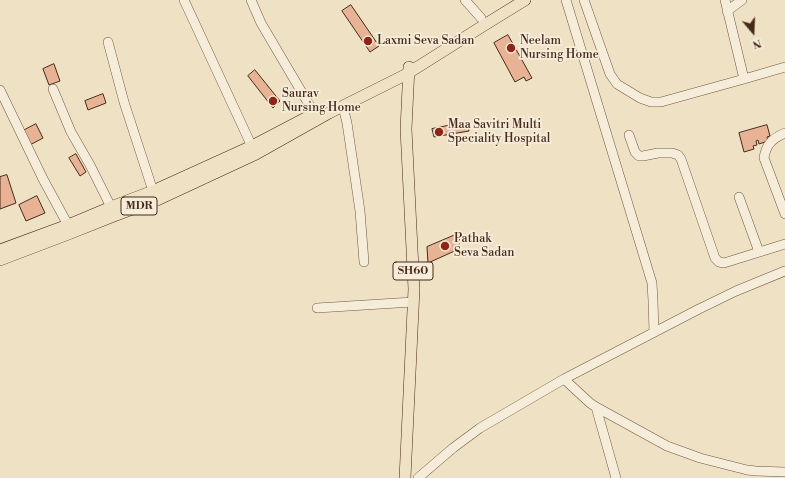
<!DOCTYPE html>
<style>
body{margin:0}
#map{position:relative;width:785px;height:478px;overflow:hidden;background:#efe1c4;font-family:"Libre Bodoni",serif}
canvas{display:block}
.north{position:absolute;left:733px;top:12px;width:40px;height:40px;-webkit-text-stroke:3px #f5ecd9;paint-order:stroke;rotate:161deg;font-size:11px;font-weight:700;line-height:16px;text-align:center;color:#48291a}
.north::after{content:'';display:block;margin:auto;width:14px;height:18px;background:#48291a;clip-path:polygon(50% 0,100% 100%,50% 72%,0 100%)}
</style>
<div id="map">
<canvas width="785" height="478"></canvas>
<div class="north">N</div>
</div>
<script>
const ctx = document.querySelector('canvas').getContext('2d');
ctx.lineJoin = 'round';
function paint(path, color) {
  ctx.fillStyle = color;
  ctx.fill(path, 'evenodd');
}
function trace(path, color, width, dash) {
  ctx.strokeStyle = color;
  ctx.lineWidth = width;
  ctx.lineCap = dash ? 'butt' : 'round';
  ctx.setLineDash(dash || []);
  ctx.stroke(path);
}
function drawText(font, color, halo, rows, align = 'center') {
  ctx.font = font + ' "Libre Bodoni",serif';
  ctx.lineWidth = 3.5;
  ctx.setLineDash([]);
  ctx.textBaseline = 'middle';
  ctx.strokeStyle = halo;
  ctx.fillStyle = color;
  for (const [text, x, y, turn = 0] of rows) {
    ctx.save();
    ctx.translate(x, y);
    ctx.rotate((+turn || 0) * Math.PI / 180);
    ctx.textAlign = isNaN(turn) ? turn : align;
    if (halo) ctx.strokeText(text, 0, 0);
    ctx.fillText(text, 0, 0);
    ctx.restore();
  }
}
const building = new Path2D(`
 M351,5L379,46L370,52L342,11Z
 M508,35L532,78L526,81L524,77L515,82L494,43Z
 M54,64L60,81L49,85L43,69Z
 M255,70L280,101L273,108L248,76Z
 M103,94L106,103L88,110L85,101Z
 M467,122L469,131L434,137L432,129Z
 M36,124L43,138L28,146L21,132Z
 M767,125L770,136L767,137L768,141L759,144L758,140L756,141L757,145L753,146L754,149L744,152L739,133Z
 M76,154L86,172L80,176L69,158Z
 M7,175L16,203L0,209V177Z
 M37,196L45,213L26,221L19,205Z
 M460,233L459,249L428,263L427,247Z`);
const minor = new Path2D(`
 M184,0L254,151
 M251,0L261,23L314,113
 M465,0L481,18
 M566,0L652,283L653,301L654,332
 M584,0L610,74L617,84L640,98L651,102H661L744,79L785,67
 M725,0L744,79
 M727,11L742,0
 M108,42L124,102L153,191
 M53,89L71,132L90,165L111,207
 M0,90L43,179L68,225
 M343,107L347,123L360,211L364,262
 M785,133C773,138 766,144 764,158L785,214
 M629,135L635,152L639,156H643L658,153H672L678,155L681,159L715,258L719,262L724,263L785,244
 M739,197L759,252
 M317,308L413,302
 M564,379L590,403L596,407L667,446L700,458L747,470L756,471L785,472
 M596,407L616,478
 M418,478L453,448L480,428L564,379L699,309L736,291L785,271`);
const major = new Path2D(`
 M0,250L68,225L111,207L153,191L252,146L313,114
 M0,260L71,233L114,216L157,200L256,154L329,113L405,75L486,24L525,0
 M405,478L414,289L406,129L409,67`);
const markers = [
 [368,41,5,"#8f2418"],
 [511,48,5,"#8f2418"],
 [273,101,5,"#8f2418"],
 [439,132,5,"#8f2418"],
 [445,246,5,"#8f2418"]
];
const shields = [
 [139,206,36],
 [413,271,40]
];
const shieldNames = [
 ["MDR",139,206],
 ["SH60",413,271]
];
const poiNames = [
 ["Laxmi Seva Sadan",377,41],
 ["Neelam",520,41],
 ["Nursing Home",520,55],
 ["Saurav",282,94],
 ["Nursing Home",282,108],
 ["Maa Savitri Multi",448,125],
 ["Speciality Hospital",448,139],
 ["Pathak",454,239],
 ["Seva Sadan",454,253]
];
paint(building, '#e7b394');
trace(building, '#48291a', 1);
trace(minor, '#725744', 10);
trace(major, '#48291a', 12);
trace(minor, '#f5ecd9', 9);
trace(major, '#efe1c4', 11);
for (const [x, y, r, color] of markers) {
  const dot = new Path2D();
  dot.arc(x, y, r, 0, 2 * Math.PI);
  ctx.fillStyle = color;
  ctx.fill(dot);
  trace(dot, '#f5ecd9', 1.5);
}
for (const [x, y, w] of shields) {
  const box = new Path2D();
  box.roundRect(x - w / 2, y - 9, w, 18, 3);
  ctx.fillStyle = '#f5ecd9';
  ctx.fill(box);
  trace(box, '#48291a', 1);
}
drawText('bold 11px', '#48291a', null, shieldNames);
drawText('12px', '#48291a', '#f5ecd9', poiNames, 'left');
</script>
